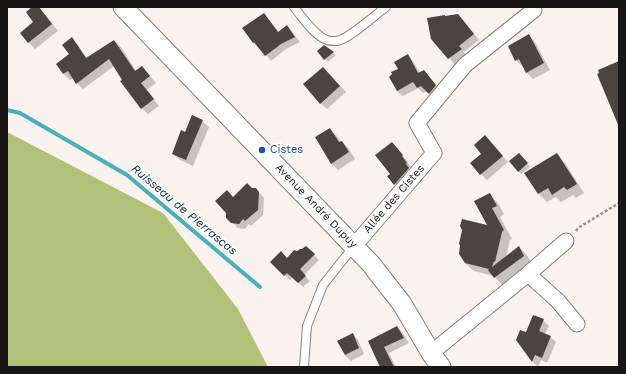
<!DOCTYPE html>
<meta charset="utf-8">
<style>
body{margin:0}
#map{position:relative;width:626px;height:374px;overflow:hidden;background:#f9f2ef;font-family:"Work Sans",sans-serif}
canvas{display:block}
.frame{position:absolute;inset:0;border:8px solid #191716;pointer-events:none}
</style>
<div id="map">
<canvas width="626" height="374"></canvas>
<div class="frame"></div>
</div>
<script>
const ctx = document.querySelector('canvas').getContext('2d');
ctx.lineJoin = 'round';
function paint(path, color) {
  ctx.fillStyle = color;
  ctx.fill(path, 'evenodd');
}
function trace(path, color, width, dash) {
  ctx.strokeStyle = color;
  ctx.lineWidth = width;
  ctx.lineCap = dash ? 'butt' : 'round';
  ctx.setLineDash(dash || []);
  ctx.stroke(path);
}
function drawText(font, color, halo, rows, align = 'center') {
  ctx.font = font + ' "Work Sans",sans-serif';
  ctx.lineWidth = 4;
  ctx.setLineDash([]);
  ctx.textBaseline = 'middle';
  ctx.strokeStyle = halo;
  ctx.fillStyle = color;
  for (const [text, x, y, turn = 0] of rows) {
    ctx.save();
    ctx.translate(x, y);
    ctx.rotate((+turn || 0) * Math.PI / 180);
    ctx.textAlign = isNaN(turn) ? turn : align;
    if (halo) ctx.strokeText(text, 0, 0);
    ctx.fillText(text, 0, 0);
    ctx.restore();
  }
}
const forest = new Path2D(`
 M7,132L163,213L238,309L268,367H7Z`);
const shadow = new Path2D(`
 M34,7H39L58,31L35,49L29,43L22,33L35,22Z
 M264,14L279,32L287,27L292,32L300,42L286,49L271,61L260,47L259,48L253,43L243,28Z
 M458,15L464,21L479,40L464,52L467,55L455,65L432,38L446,17Z
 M529,35L535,42L550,70L533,79L527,73L524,66H522L516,60Z
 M72,39L78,45L87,59L114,41L121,47L136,71L142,67L156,83L147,90L159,106L148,114L142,108L114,66L83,89L77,83L73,78L70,80L64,74L70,54Z
 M333,53L336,55L328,62L325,59Z
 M408,56L413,61L420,73L424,71L441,92L436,99L428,91L423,93L418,88L403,96L397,91L400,69Z
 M329,74L346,92L327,109L320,103Z
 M202,121L209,127L193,166L180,160L173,154L185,134Z
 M330,129L337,136L341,142H342L348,148L355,159L338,170L332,164L317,137Z
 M485,136L508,162L487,180L481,174Z
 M392,143L408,162H407L413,169L401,191L389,177L392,174Z
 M557,154L565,163L584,193L576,198L573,195L561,202L556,197L547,202L539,194Z
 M522,157L530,167L521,174L518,171Z
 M252,189H256L264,198L263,215L251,226L249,224L245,229L238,228L232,222L233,198Z
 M489,194L498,203L504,214L500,217L512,239L510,240L506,258L519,247L527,255L532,264L503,286L494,276L474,271L465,263L489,226Z
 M306,247L319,260L304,275L310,281L303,287L293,277L290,280L271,262L287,259L303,250Z
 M543,320L549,326L545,334L550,337L556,342L547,363L541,360L538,367L533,362L517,340Z
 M397,327L402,332L409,343L389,353L396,367H381L369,342Z
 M353,334L358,340L364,354L351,361L345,355Z`);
const stream = new Path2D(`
 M7,110L20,113L127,175L260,287`);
const building = new Path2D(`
 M32,7H39L52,24L28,43L20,33L33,22L26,12Z
 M264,13L278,32L287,25L295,37L281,44L265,56L254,42L253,43L242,28Z
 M458,14L474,34L459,46L462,49L448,59L431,39L427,18L445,15V16Z
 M529,34L544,63L526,73L519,59L515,61L508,46Z
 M72,37L86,58L114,40L135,71L142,66L150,76L141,83L154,99L141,109L120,81L122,80L109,59L76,84L68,71L63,74L56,64L69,54L62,45Z
 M324,45L334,52L324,60L317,51Z
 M408,54L418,73L424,70L436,85L429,94L421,86L417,88L413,82L397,91L389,77L392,74L391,72L398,69L394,62Z
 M619,61V127L597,74L599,73L598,70Z
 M323,67L340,86L320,104L303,84Z
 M192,115L203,120L186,160L172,154L181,130L185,132Z
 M330,128L339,142L342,141L349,152L331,164L315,137Z
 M485,135L503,156L480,175L470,163L481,154L474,145Z
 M392,142L403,155L402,156L407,163L406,164L409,168L394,185L387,176L390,174L375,155Z
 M519,153L528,163L518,172L509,161Z
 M557,153L577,184L567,190L564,187L552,195L548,188L538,194L524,173Z
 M247,183L252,188H256L259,192L258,210L245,221L243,219L239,224L231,223L226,218V213L215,201L227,190L233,197Z
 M490,193L497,206L492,208L504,230L502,232L495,262L494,261L492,267L519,246L524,256L494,278L488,270L489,269L465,263L459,254L460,245L459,244L462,230L460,226L462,219L487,225L474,201Z
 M306,246L315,254L300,269L306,276L298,283L287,273L284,276L270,262L281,251L287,258L294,250L297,251L300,249H302Z
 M533,315L544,319L539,331L551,336L542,358L535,355L532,362L516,340L520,330L526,332Z
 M397,326L404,338L384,347L394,367H380L368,341Z
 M353,333L359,348L345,355L337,341Z`);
const path = new Path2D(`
 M576,231L578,228L619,203`);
const service = new Path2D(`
 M294,7C302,17 315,36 327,40C329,41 335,41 337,41C349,39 375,15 386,7
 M304,367L307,326L323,285L354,246`);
const minor = new Path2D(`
 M354,246L434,153L417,123L465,65L534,10
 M528,274L566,241
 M431,353L528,274L558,301L577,324`);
const tertiary = new Path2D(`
 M123,7L371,264L402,304L431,353L441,367`);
const markers = [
 [262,150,4,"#1a4fb4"]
];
const transitNames = [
 ["Cistes",270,150]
];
const streetNames = [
 ["Allée des Cistes",394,199,-49],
 ["Avenue André Dupuy",316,206,46]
];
const waterNames = [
 ["Ruisseau de Pierrascas",184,210,40]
];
paint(forest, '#b1c17a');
paint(shadow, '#0003');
trace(stream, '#49afbb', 4);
paint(building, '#4b4542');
trace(service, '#88827f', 10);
trace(minor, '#88827f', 17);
trace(tertiary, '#88827f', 21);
trace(path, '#96928f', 2.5, [3, 2]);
trace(service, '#fff', 8);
trace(minor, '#fff', 15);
trace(tertiary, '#fff', 19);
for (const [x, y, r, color] of markers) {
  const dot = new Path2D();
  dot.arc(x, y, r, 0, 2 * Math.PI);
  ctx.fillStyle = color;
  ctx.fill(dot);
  trace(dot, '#fff', 1.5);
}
drawText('11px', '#164399', '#fff', transitNames, 'left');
drawText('11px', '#191716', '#fff', streetNames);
drawText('italic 12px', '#003036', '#fff', waterNames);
</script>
